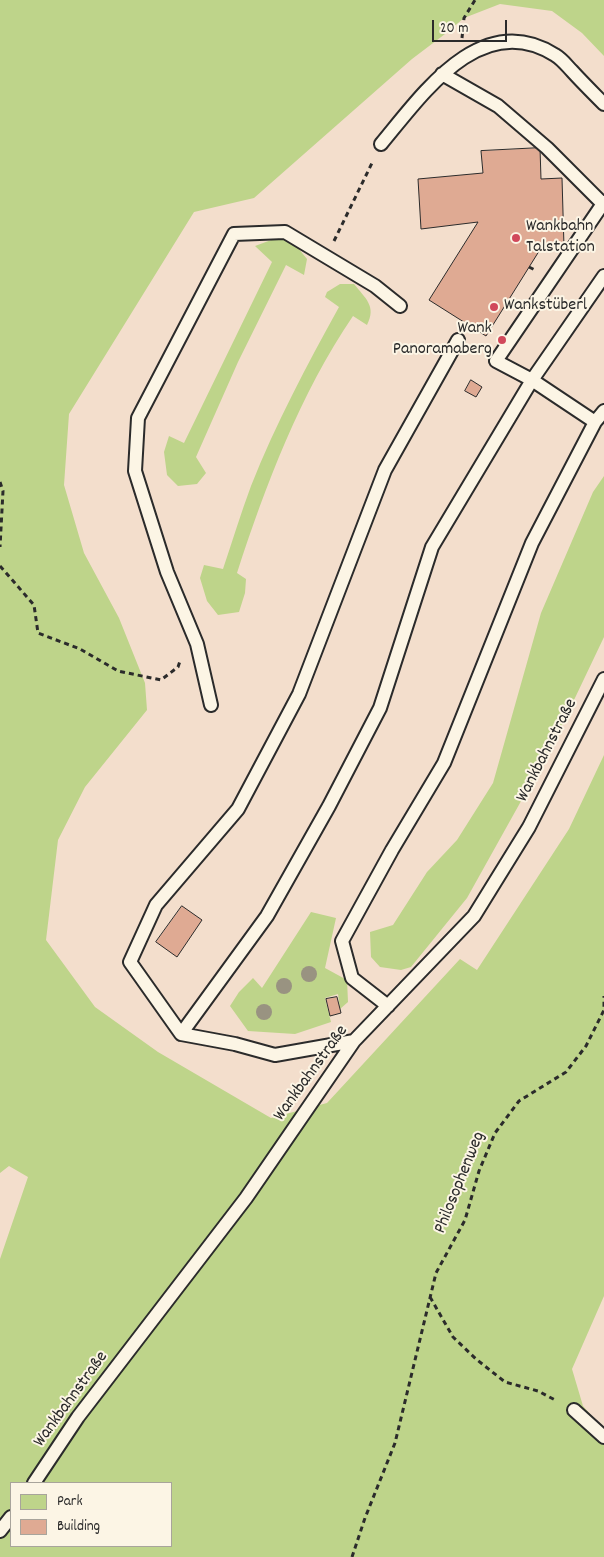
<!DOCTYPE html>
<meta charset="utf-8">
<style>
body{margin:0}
#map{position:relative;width:604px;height:1557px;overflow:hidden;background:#f3decc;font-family:Dekko,sans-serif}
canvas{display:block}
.legend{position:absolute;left:10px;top:1482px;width:162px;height:65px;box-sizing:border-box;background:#fcf5e5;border:1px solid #a8a49b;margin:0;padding:6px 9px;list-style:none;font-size:15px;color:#2b2b2b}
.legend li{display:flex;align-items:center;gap:10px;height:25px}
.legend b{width:25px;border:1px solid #a8a49b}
.scale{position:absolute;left:432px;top:20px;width:75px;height:22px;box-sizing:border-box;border:2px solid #2b2b2b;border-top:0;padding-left:6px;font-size:15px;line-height:18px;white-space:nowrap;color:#2b2b2b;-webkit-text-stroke:4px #fcf5e5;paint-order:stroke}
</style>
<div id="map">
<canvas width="604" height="1557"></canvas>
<ul class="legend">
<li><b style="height:14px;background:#bed48a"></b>Park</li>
<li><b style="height:14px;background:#dfaa93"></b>Building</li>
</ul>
<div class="scale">20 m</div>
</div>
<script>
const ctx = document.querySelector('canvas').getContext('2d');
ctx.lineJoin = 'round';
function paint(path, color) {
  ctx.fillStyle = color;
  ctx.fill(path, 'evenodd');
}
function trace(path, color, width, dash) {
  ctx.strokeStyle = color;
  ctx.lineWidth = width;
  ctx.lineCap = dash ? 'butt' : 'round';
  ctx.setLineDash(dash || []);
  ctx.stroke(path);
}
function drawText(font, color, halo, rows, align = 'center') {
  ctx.font = font + ' Dekko,sans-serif';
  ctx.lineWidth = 4;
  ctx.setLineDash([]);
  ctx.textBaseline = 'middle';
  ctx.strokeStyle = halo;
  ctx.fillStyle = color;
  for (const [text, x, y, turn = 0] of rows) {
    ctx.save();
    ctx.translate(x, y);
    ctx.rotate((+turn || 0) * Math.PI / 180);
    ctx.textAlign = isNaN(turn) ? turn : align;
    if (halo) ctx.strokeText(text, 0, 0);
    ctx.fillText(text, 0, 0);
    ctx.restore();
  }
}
const green = new Path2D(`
 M0,0H604V56L582,33L552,11L500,4L464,18L445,34L412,59L254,198L194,212L69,414L64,485L84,553L119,618L145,683L147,710L85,787L58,840L46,940L95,1007L158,1052L271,1118L327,1103L460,959L477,970L569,829L604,755V1296L572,1369L583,1406L604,1430V1557H0V1259L28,1177L9,1166L0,1173ZM11,1483H171V1546H11Z
 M282,236L294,243L307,259L304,275L286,265L238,362L196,457L206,473L197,484L178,486L167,475L164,452L169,436L184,443L272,262L255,246Z
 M340,284H354C365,298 377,306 367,325L353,316C300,394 266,484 237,573L246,579L245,593L239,612L218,615L207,601L200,578L204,565L223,569C232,542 241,513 251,486C276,423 307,365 339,307L325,297L327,292Z
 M604,476V637L554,742L467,898L411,967L401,970L380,967L371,957L370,932L393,925L427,872L457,840L493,783L541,613L593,492Z
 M311,912L336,918L325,968L347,980L348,1002L340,1009L338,994L325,998L331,1022L295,1034L248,1031L230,1006L239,992L253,978L262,988Z`);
const building = new Path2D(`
 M540,148L541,179L562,178L564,247L541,248L486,336L429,300L478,222L421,229L418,179L483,173L481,151Z
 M471,380L482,387L476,397L465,391Z
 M182,906L202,920L177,957L156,942Z
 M337,997L341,1013L330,1016L326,999Z`);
const path = new Path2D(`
 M462,38L464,18L475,0
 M334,241L373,161
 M529,267L535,270
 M0,482L3,491L0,547
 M0,566L34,605L38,633L80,649L118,671L161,680L178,667L180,661
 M430,1297L453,1337L476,1359L505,1382L538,1391L557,1401
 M352,1557L365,1518L395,1443L436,1273L465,1220L479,1171L495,1133L519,1101L566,1072L586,1046L604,1010V996`);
const service = new Path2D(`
 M442,74L498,106L547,148L604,205
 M381,144C422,95 481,8 555,55C562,59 567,66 572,71C582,82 593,93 604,104
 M595,422L532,380L496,361L604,202
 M211,705L197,644L167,572L135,471L138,418L234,234L285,232L375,286L400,306
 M388,1006L352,978L342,941L392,850L444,763L532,543L595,422L604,411
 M181,1034L267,916L329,806L380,708L432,547L532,380L604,276
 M354,1041L275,1055L235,1044L181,1034L130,962L156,905L238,809L299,694L385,470L458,340
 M574,1410L604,1437
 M34,1483L78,1417L246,1198L354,1041L474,916L529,827L604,679
 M0,1531L11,1517`);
const trees = [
 [309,974],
 [284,986],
 [264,1012]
];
const markers = [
 [516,238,5,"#d1495b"],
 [494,307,5,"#d1495b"],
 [502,340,5,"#d1495b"]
];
const poiNames = [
 ["Wankbahn",526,228],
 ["Talstation",526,249],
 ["Wankstüberl",504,307],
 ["Wank",492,330,"right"],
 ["Panoramaberg",492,351,"right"]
];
const streetNames = [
 ["Wankbahnstraße",548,751,-63],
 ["Wankbahnstraße",312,1074,-54],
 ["Philosophenweg",461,1183,-68],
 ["Wankbahnstraße",72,1400,-54]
];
paint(green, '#bed48a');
paint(building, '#dfaa93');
trace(building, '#2b2b2b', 1);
trace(service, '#2b2b2b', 16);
trace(path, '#2b2b2b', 3, [5, 4]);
trace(service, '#fcf5e5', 12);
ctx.fillStyle = '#999381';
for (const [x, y] of trees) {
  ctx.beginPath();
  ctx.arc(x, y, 8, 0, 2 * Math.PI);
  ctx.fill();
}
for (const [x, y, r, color] of markers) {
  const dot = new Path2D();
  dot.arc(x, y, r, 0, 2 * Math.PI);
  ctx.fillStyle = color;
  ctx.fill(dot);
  trace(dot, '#fcf5e5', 2);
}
drawText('18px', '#2b2b2b', '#fcf5e5', poiNames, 'left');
drawText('18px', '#2b2b2b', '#fcf5e5', streetNames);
</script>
